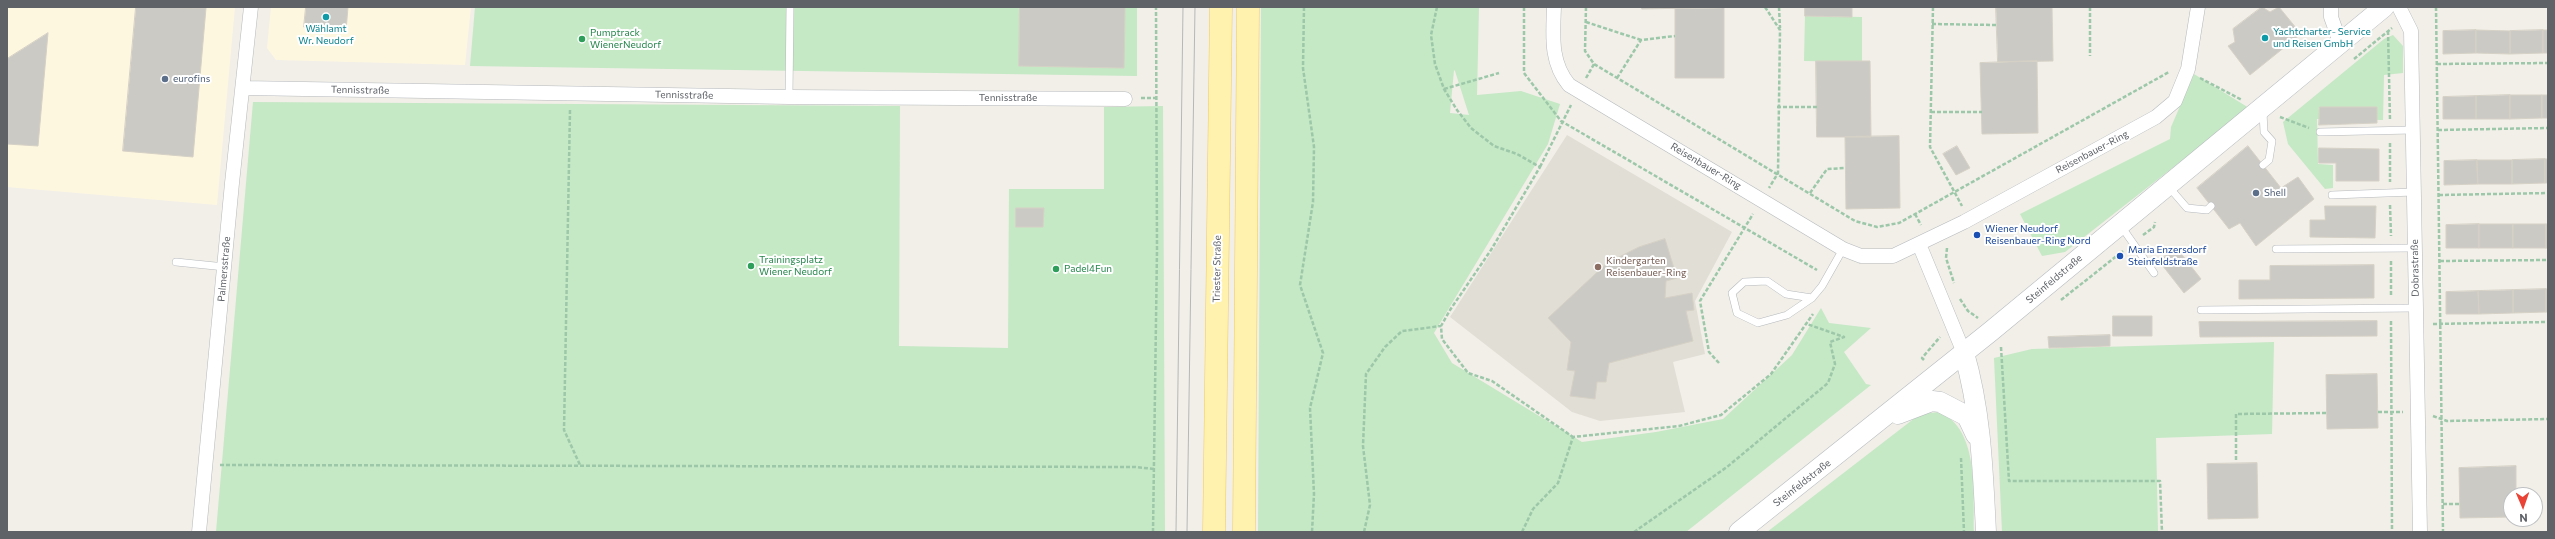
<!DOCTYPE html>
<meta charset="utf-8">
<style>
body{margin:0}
#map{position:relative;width:2555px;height:539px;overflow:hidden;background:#f1efe8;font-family:Commissioner,sans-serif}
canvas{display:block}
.frame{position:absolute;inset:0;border:8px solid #5f6368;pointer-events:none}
.north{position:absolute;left:2503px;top:487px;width:40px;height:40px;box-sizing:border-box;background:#fff;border:1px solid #bfc1c3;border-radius:50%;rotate:178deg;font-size:11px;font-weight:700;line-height:16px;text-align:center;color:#5f6368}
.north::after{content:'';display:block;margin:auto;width:14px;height:18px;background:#ea4335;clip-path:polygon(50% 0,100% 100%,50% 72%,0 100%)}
</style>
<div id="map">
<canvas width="2555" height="539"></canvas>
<div class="frame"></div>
<div class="north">N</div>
</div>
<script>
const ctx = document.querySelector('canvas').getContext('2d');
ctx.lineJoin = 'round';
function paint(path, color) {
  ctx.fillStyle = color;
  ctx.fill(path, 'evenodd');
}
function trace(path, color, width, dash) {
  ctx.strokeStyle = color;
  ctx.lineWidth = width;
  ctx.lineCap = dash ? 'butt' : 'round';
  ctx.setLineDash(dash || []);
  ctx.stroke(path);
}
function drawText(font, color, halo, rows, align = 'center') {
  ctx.font = font + ' Commissioner,sans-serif';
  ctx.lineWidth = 4;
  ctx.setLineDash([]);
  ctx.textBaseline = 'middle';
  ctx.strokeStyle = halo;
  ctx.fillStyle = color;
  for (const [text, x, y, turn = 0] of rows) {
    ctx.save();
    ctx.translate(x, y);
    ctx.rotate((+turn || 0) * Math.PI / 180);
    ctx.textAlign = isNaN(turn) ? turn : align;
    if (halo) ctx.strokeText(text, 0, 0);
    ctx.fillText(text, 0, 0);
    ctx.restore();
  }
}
const commercial = new Path2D(`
 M7,7H235L217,205L7,187Z
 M271,7H471L465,65L276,60L267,48Z`);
const education = new Path2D(`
 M1567,135L1732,232L1695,301L1705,354L1673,362L1685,412L1600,421L1572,412L1450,317Z`);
const green = new Path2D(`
 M475,7H1137V76L470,66Z
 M1261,7H1479L1477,95L1521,91L1560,104L1548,144L1434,333L1452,363L1582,442L1656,432L1723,419L1792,355L1821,308L1829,323L1871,328L1844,352L1866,384L1871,385L1686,532H1258ZM1454,70L1455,71L1469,115L1450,113Z
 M1805,16L1862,17V62L1804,61Z
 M2393,35L2403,46V73L2384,75L2383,120L2317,119L2318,164L2333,165V188L2325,189L2288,144L2283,122L2384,39Z
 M2194,74L2249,108L2065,252L2042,256L2020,214L2170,139L2171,127Z
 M253,102L900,106L899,346L1008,348L1009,189H1104V107L1163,106L1165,532H216Z
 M2274,342L2272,434L2156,438L2158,532H2002L1994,358L2032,349Z
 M1939,412C1980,429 1973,495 1974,532H1767L1920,414Z`);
const building = new Path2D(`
 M136,7L206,8L193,157L123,151Z
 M306,7H348L346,31L304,27Z
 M1020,7H1125L1124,68L1019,66Z
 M1642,7H1691V8L1642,9Z
 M1805,7H1852V17L1805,16Z
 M1996,7H2052L2053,61L1998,62Z
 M2262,7L2270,12L2279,7L2301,34L2250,75L2228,46L2235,42L2233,29Z
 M1724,8V78H1675V9Z
 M2476,30L2510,31V54L2476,53Z
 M2476,30V53L2443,54V31Z
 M2543,30H2548V53H2543Z
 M2543,30V53L2510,54V31Z
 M48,33L38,146L7,144V59Z
 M1816,61H1870L1871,137H1817Z
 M2037,61L2038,133L1982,134L1980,63Z
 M2510,95H2542V118L2510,119Z
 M2510,95V119H2476V96Z
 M2542,95H2548V118H2542Z
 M2476,96V119H2443V97Z
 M2320,107H2377V123L2319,125Z
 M1899,136L1900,208L1846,209L1845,137Z
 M1957,146L1970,168L1956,175L1943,154Z
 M2248,146L2281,188L2298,177L2314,199L2256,246L2240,223L2229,229L2197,188Z
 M2319,148L2379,149V181H2336V163H2319Z
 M2545,159H2548V183H2545Z
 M2545,159V183L2512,184V160Z
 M2477,160H2512V184H2478Z
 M2477,160L2478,184L2444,185V161Z
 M2325,206H2376L2375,238L2310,237V220H2325Z
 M1016,208H1044L1043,227H1016Z
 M2479,224H2513V248H2479Z
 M2479,224V248H2446V225Z
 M2513,224H2546V248H2513Z
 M2546,224H2548V248H2546Z
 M1665,239L1677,278L1666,281L1665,298L1692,293L1694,310L1686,311L1693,341L1609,363L1606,382H1597L1595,399L1570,396L1575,371L1567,370L1571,342L1548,318L1607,263L1639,247Z
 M2176,247L2201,279L2184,293L2159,261Z
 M2374,265V298L2239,299V280H2270V266Z
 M2546,289H2548V312H2546Z
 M2546,289V312L2513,313V290Z
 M2513,290V313L2479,314L2478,291Z
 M2478,291L2479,314H2446V292Z
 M2113,316H2152V336H2113Z
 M2377,321V336L2200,337L2199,322Z
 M2110,335V346L2049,348L2048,337Z
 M2377,374L2378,428L2327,429L2326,375Z
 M2257,463L2258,518L2208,519L2207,464Z
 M2516,466V495H2511V517L2460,518L2459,468Z`);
const path = new Path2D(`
 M1304,7L1303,68L1314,147L1313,202L1300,285L1323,353L1310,408L1314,494L1312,532
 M1437,7L1431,35L1435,64L1444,89L1457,110L1471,128L1494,146L1517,154L1540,167L1491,250L1450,310L1441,326L1442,339L1468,373L1492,381L1573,437
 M1524,7V73L1561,121L1817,270
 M1586,7L1585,51L1594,64L1855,221L1877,227L1899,223L2169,72
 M1765,7L1780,30L1778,173L1769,188
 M1779,7L1780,28
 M1933,7L1930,147L1962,206
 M2090,7V56
 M2436,7L2443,532
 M1586,22L1641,40
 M1932,24L1996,25
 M2388,31L2390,120
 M2354,59L2392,28
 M2437,64L2548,63
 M1586,78L1594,64
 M1617,78L1641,40L1675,36
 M2200,78L2242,100
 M1444,89L1499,73
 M1141,98H1156
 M1777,107H1817
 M570,110L564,430L580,465
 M1931,112H1982
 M2280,117L2309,128
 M2438,130L2548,128
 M2390,143V182
 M1540,167L1571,105
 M1810,193L1827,169L1845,168
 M2439,195L2548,193
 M2390,205L2391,236
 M1915,214L1921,225
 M2143,235L2154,227L2155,222
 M1947,248L1946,258L1954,283
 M2391,261V296
 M2440,261L2548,260
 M1960,299L1968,311L1978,318
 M2061,300L2123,251
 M2391,321L2392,532
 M2433,324L2548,322
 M2001,347L2009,481H2160L2162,532
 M1924,360L1922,358L1940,337
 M1719,363L1709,352L1700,301L1753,214
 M2378,412H2403
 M2433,416L2447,421L2548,419
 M1961,458L1964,532
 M2236,460V414L2327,413
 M220,465L1135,467L1154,469
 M2443,504H2460
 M1153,532L1157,250L1156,7
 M1364,532L1370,505L1363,446L1366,374L1385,347L1402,331L1441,326
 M1522,532L1533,509L1558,483L1573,437L1679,426L1721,415L1771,374L1813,314
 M1634,532L1727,467L1828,383L1835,364L1830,342L1844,337L1807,324`);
const lane = new Path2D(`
 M789,97L790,7
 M2320,132L2413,130
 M2263,165L2269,160L2272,141L2264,132L2263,112
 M2168,186L2187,208L2207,210L2211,206
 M2332,195L2414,192
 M2121,226L2154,273
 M2276,249L2415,248
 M176,262L225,267
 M1812,298L1786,294L1767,281L1744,282L1732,293L1737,313L1758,323L1787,315L1812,298L1822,286L1843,249
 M2201,310L2416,308`);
const street = new Path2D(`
 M1554,7C1553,36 1550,62 1569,85L1843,249L1861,256H1893L1964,222L2156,117L2175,101L2188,69L2198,7
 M2331,7V17L2340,42
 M2399,7L2411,31L2420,532
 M243,88L789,97L1125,99
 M1919,244L1964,353
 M199,532L232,183L251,7`);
const secondary = new Path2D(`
 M1964,353C1981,411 1983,472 1986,532
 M1898,414L1932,401L1940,402L1967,416L1976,435
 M1739,532L1990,332L2384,7`);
const primary = new Path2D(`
 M1214,532L1221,7
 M1244,532L1248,7`);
const tram = new Path2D(`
 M1176,532L1183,7
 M1187,532L1195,7`);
const markers = [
 [326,17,4,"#0f9aa8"],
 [2265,38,4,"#0f9aa8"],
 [582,39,4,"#2e9e5b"],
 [165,79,4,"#5c6f8a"],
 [2256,193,4,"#5c6f8a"],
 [1977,235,4,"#1a4fb4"],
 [2120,256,4,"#1a4fb4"],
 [751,266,4,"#2e9e5b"],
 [1598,267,4,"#8d6e63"],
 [1056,269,4,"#2e9e5b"]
];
const cultureNames = [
 ["Wählamt",326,29],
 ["Wr. Neudorf",326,41],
 ["Yachtcharter- Service",2273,32,"left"],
 ["und Reisen GmbH",2273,44,"left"]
];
const leisureNames = [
 ["Pumptrack",590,33],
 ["WienerNeudorf",590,45],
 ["Trainingsplatz",759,260],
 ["Wiener Neudorf",759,272],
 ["Padel4Fun",1064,269]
];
const serviceNames = [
 ["eurofins",173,79],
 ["Shell",2264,193]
];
const streetNames = [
 ["Tennisstraße",360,90,1],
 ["Tennisstraße",684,95,1],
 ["Tennisstraße",1008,98],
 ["Reisenbauer-Ring",2092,152,-28],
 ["Reisenbauer-Ring",1706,166,31],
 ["Dobrastraße",2415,268,-91],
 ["Palmersstraße",224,269,-85],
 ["Triester Straße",1217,269,-89],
 ["Steinfeldstraße",2054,279,-40],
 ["Steinfeldstraße",1802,483,-38]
];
const transitNames = [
 ["Wiener Neudorf",1985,229],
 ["Reisenbauer-Ring Nord",1985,241],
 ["Maria Enzersdorf",2128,250],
 ["Steinfeldstraße",2128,262]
];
const educationNames = [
 ["Kindergarten",1606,261],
 ["Reisenbauer-Ring",1606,273]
];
paint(commercial, '#fef7e0');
paint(education, '#e1ded6');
paint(green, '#c5e8c5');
paint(building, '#cccac5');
trace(building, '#d6d1c6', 1);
trace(lane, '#b5b8bc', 8);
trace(street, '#b5b8bc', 15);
trace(secondary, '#b6babf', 21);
trace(primary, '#f2c960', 23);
trace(path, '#9cc7a9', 2.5, [4, 2]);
trace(lane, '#fff', 7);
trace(street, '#fff', 14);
trace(secondary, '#fff', 20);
trace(primary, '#fff2af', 22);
trace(tram, '#b6b7b8', 1);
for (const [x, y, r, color] of markers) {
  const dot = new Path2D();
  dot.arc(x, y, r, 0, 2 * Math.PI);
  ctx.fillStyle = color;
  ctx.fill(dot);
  trace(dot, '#fff', 1.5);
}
drawText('10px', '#0d838f', '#fff', cultureNames);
drawText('10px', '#27864d', '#fff', leisureNames, 'left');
drawText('10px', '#4e5e75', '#fff', serviceNames, 'left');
drawText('10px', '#5f6368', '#fff', streetNames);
drawText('10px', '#164399', '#fff', transitNames, 'left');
drawText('10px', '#785e54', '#fff', educationNames, 'left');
</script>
